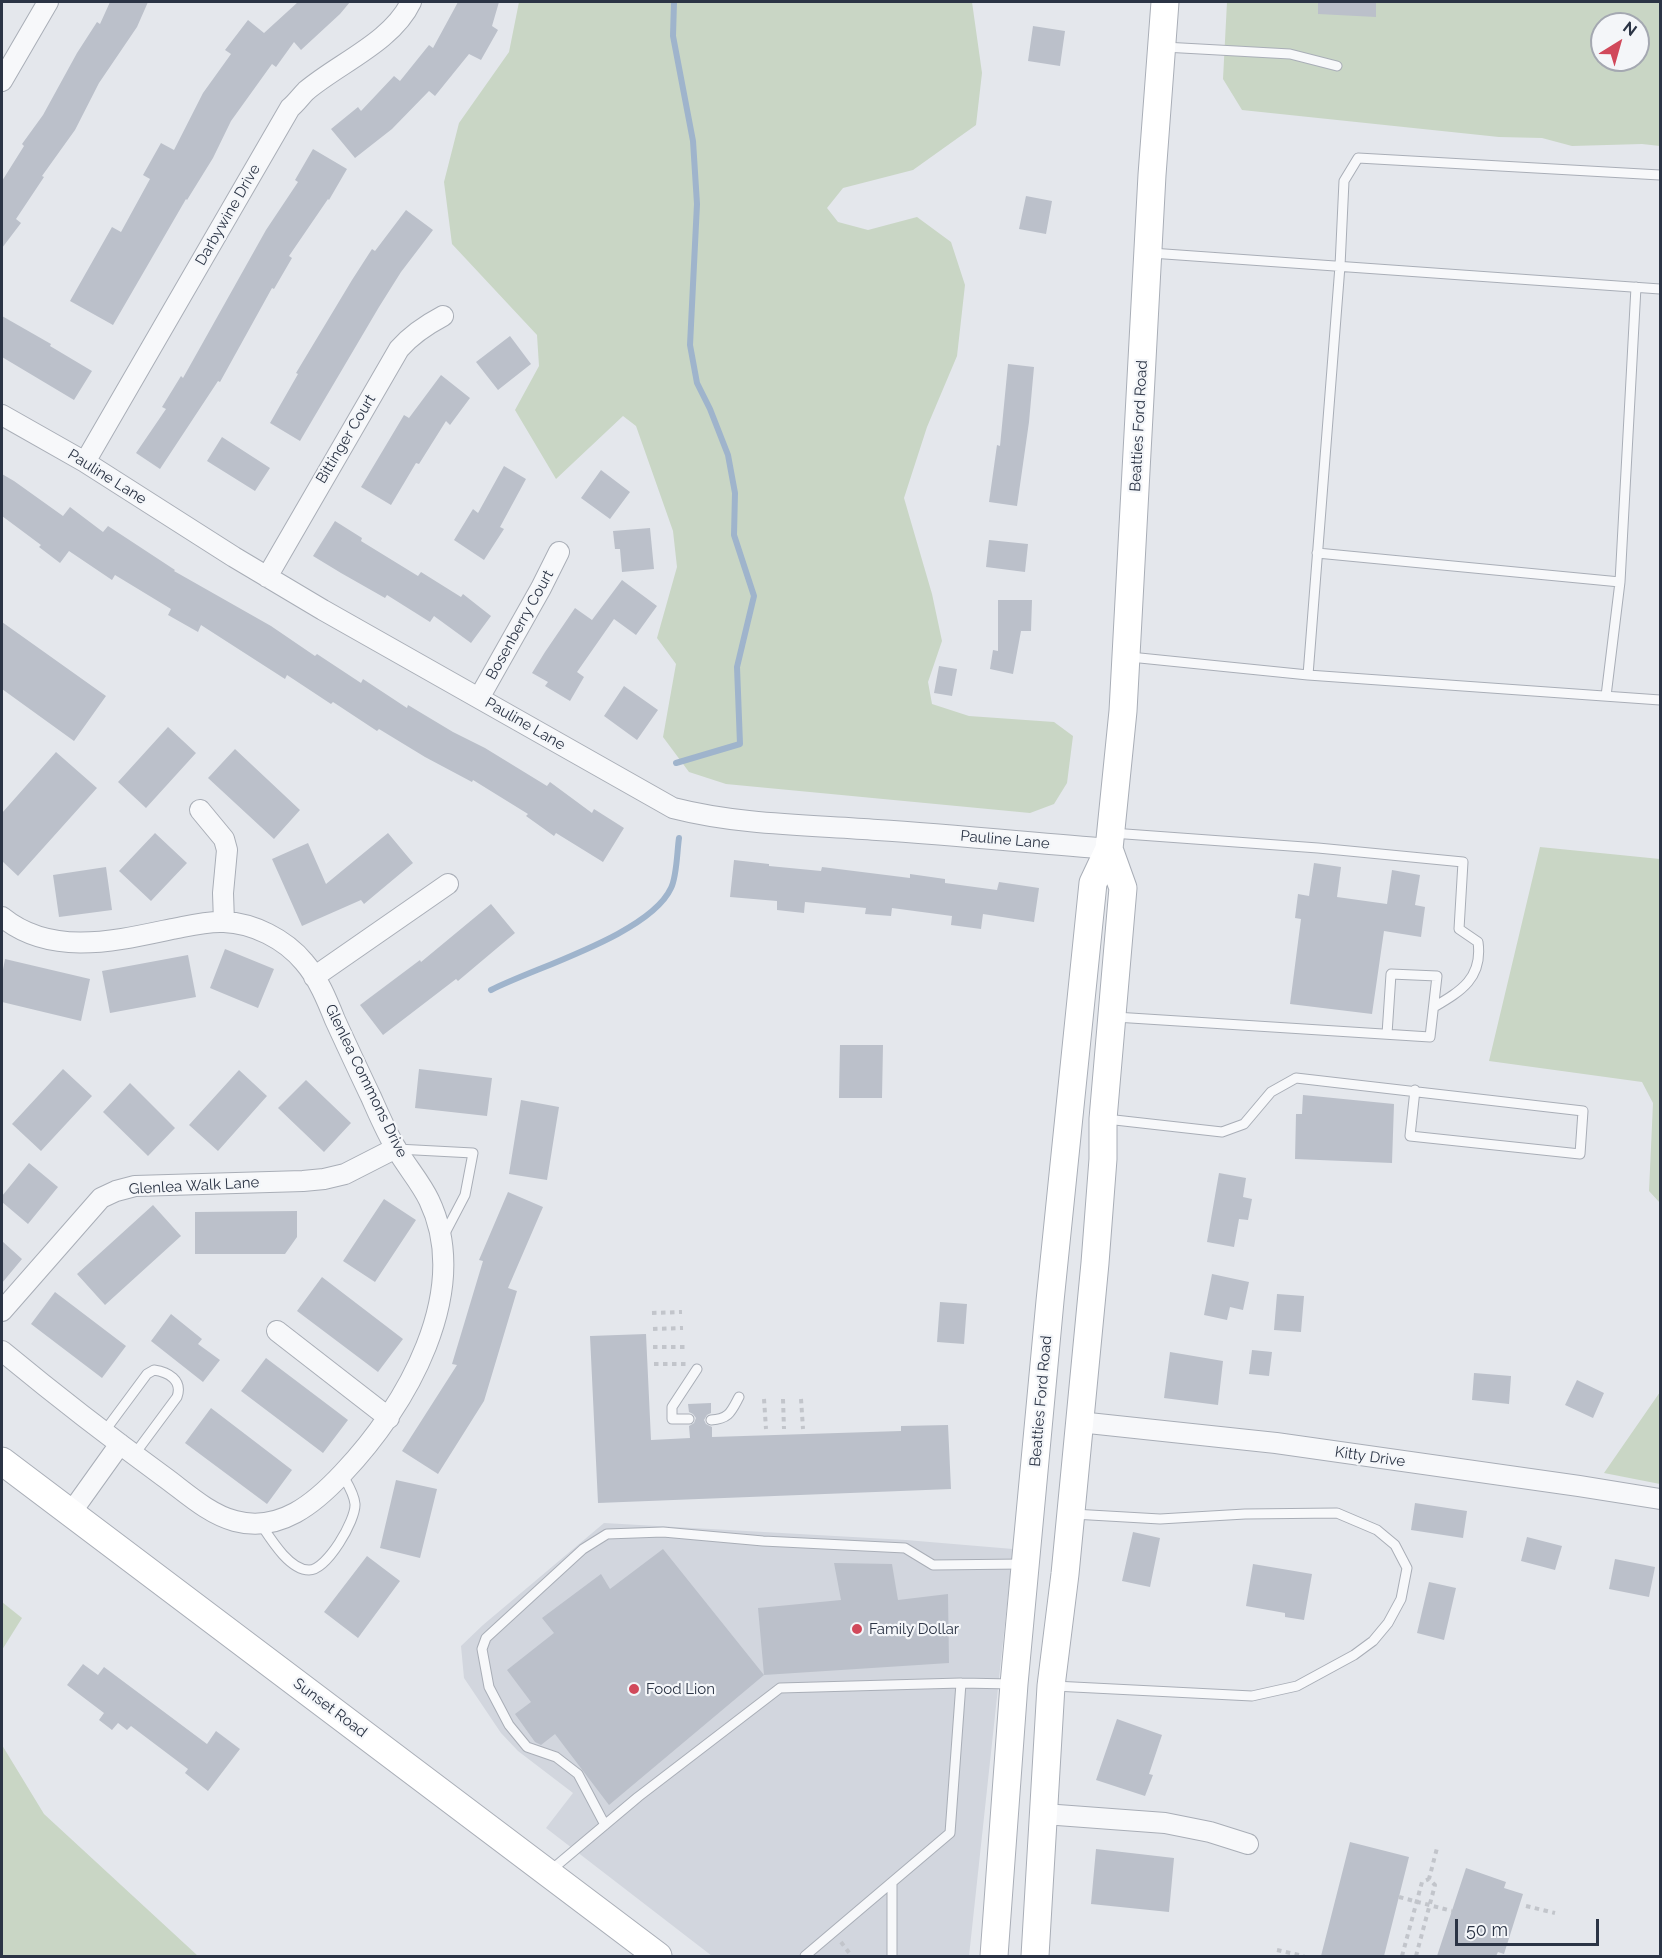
<!DOCTYPE html>
<style>
body{margin:0}
#map{position:relative;width:1662px;height:1958px;overflow:hidden;background:#e4e7ec;font-family:Raleway,sans-serif}
canvas{display:block}
.frame{position:absolute;inset:0;border:3px solid #2b3445;pointer-events:none}
.north{position:absolute;left:1590px;top:12px;width:60px;height:60px;box-sizing:border-box;background:#f4f6f9;border:2px solid #a4a8b1;border-radius:50%;rotate:37deg;font-size:16px;font-weight:700;line-height:24px;text-align:center;color:#2b3445}
.north::after{content:'';display:block;margin:auto;width:21px;height:27px;background:#d1495b;clip-path:polygon(50% 0,100% 100%,50% 72%,0 100%)}
.scale{position:absolute;left:1455px;top:1919px;width:144px;height:27px;box-sizing:border-box;border:3px solid #2b3445;border-top:0;padding-left:8px;font-size:18px;line-height:21px;white-space:nowrap;color:#2b3445;-webkit-text-stroke:4px #f4f6f9;paint-order:stroke}
</style>
<div id="map">
<canvas width="1662" height="1958"></canvas>
<div class="frame"></div>
<div class="north">N</div>
<div class="scale">50 m</div>
</div>
<script>
const ctx = document.querySelector('canvas').getContext('2d');
ctx.lineJoin = 'round';
function paint(path, color) {
  ctx.fillStyle = color;
  ctx.fill(path, 'evenodd');
}
function trace(path, color, width, dash) {
  ctx.strokeStyle = color;
  ctx.lineWidth = width;
  ctx.lineCap = dash ? 'butt' : 'round';
  ctx.setLineDash(dash || []);
  ctx.stroke(path);
}
function drawText(font, color, halo, rows, align = 'center') {
  ctx.font = font + ' Raleway,sans-serif';
  ctx.lineWidth = 4.5;
  ctx.setLineDash([]);
  ctx.textBaseline = 'middle';
  ctx.strokeStyle = halo;
  ctx.fillStyle = color;
  for (const [text, x, y, turn = 0] of rows) {
    ctx.save();
    ctx.translate(x, y);
    ctx.rotate((+turn || 0) * Math.PI / 180);
    ctx.textAlign = isNaN(turn) ? turn : align;
    if (halo) ctx.strokeText(text, 0, 0);
    ctx.fillText(text, 0, 0);
    ctx.restore();
  }
}
const built = new Path2D(`
 M604,1523L906,1540L1013,1549L969,1956H712L546,1828L573,1793L518,1751L501,1733L464,1678L461,1646L483,1625Z`);
const green = new Path2D(`
 M519,2H972L982,73L976,125L913,170L843,188L827,208L838,222L868,230L917,217L951,242L965,285L957,356L927,427L904,498L932,594L942,641L928,682L932,704L969,716L1054,722L1073,736L1067,783L1054,804L1030,813L726,784L689,772L663,737L676,664L657,638L677,567L673,531L636,426L623,416L556,479L515,410L539,366L537,335L452,244L444,182L459,123L509,52Z
 M1227,2H1660V146L1642,144L1572,146L1542,138L1499,137L1242,110L1223,79ZM1602,24H1638V60H1602Z
 M1540,847L1660,859V1203L1649,1191L1653,1103L1642,1082L1489,1061Z
 M1660,1392V1484L1604,1473Z
 M2,1602L22,1618L2,1650Z
 M2,1745L44,1814L198,1956H2Z`);
const stream = new Path2D(`
 M674,2L673,36L693,141L697,204L690,345L697,383L710,409L728,455L735,493L734,535L754,596L737,667L740,744L676,763
 M491,990C536,967 650,934 671,888C677,876 677,851 679,838`);
const building = new Path2D(`
 M110,2H148L137,27L99,83L75,130L42,176L44,177L16,219L21,223L2,248V181L24,146L22,144L43,115L77,53L97,22L100,24Z
 M298,2H350L340,14L301,50L294,42L276,67L272,64L231,121L213,158L187,200L186,199L113,325L70,301L112,227L121,232L150,179L143,175L161,143L174,150L203,93L231,54L225,50L248,20L264,33Z
 M458,2H499L492,26L498,30L481,60L469,54L435,96L429,91L392,129L355,158L331,129L358,107L361,111L394,76L400,81L429,45L433,48Z
 M1318,2H1376V17L1318,14Z
 M1033,26L1065,31L1060,66L1028,61Z
 M313,149L347,169L329,200L328,199L289,256L292,258L274,289L272,288L220,382L218,381L160,469L136,453L166,409L162,407L181,376L183,378L266,230L298,182L295,180Z
 M1026,196L1052,201L1046,234L1019,229Z
 M406,210L433,230L401,272L379,307L300,441L270,423L298,374L296,373L352,280L372,249L375,251Z
 M2,316L51,344L50,346L92,371L74,400L2,357Z
 M510,336L531,364L498,390L476,362Z
 M1008,364L1034,367L1029,422L1017,506L989,502L997,445L1000,446Z
 M441,375L470,398L450,425L446,421L419,464L416,463L391,505L361,487L404,415L409,418Z
 M222,437L270,468L255,491L207,461Z
 M504,466L526,479L500,527L504,529L484,560L454,540L473,509L478,513Z
 M601,470L630,492L610,519L581,498Z
 M2,474L14,481L63,516L70,507L103,532L108,526L175,570L174,571L271,626L315,656L317,654L361,683L363,679L407,708L408,705L453,732L485,748L547,786L550,782L592,813L594,809L624,828L603,862L556,833L554,836L526,816L528,814L473,780L472,782L425,757L379,729L377,731L333,702L331,704L287,675L285,679L201,625L198,632L168,615L171,609L115,575L112,580L69,551L60,563L39,547L41,545L2,516Z
 M335,521L362,538L361,541L418,576L421,572L461,597L463,594L491,616L471,643L434,616L430,622L387,595L385,598L341,573L313,556Z
 M650,528L654,569L622,572L620,549H615L613,531Z
 M989,540L1028,544L1025,572L986,567Z
 M622,580L657,606L636,635L614,619L577,672L584,677L570,701L545,686L548,682L532,673L545,652L575,608L592,620Z
 M998,600H1032L1031,631H1021L1013,674L990,669L993,650L998,651Z
 M2,622L106,696L74,741L2,689Z
 M939,666L957,669L952,696L934,693Z
 M624,686L658,710L637,740L604,716Z
 M168,727L196,753L146,808L118,782Z
 M235,749L300,810L274,839L208,778Z
 M56,752L97,788L18,876L2,861V813Z
 M155,833L187,863L151,901L119,871Z
 M388,833L413,863L364,904L361,900L302,926L272,859L308,843L326,884Z
 M734,860L769,864V866L821,871L822,867L910,878V874L945,879V883L997,890L999,882L1039,888L1034,922L983,914L981,929L951,925L952,916L892,908L891,916L865,914L866,908L805,902L804,913L777,910V901L730,897Z
 M1314,863L1341,867L1337,897L1387,904L1392,870L1420,875L1415,905L1425,907L1421,937L1384,931L1372,1014L1290,1004L1301,919L1295,918L1298,894L1309,896Z
 M106,867L112,910L59,917L53,875Z
 M491,904L515,933L458,981L456,979L383,1035L360,1005L420,960L421,962Z
 M225,949L274,969L258,1008L210,988Z
 M188,955L196,997L110,1013L102,971Z
 M5,959L90,979L81,1021L2,1002V975Z
 M840,1045H883L882,1098H839Z
 M63,1069L92,1096L41,1151L12,1124Z
 M419,1069L492,1078L487,1116L415,1108Z
 M239,1070L267,1096L218,1151L189,1125Z
 M306,1080L351,1123L324,1152L278,1108Z
 M130,1083L175,1128L148,1156L103,1112Z
 M1303,1095L1394,1104L1392,1163L1295,1159L1296,1114H1302Z
 M521,1100L559,1107L547,1180L509,1174Z
 M29,1163L58,1187L28,1224L2,1202V1196Z
 M1219,1173L1246,1178L1243,1197L1252,1199L1248,1220L1239,1219L1234,1247L1207,1242Z
 M508,1192L543,1207L508,1288L517,1291L484,1401L438,1474L402,1451L457,1365L452,1364L483,1261L479,1260Z
 M384,1199L416,1220L375,1282L343,1261Z
 M153,1205L181,1236L105,1305L77,1274Z
 M297,1211V1237L285,1254H195V1212Z
 M2,1241L22,1259L2,1283Z
 M1212,1274L1249,1282L1243,1310L1230,1307L1227,1320L1204,1315Z
 M322,1277L403,1339L378,1372L297,1311Z
 M55,1292L126,1346L102,1378L31,1324Z
 M1277,1294L1304,1296L1301,1332L1274,1330Z
 M940,1302L967,1304L964,1344L937,1342Z
 M171,1314L202,1339L198,1344L220,1360L203,1382L151,1341Z
 M646,1334L651,1440L690,1438L689,1426L694,1423L696,1418L693,1414L689,1412L688,1404L711,1403V1413L707,1415L704,1420L706,1424L712,1427V1437L901,1431V1426L948,1425L951,1489L598,1503L590,1336Z
 M1252,1350L1272,1352L1269,1376L1249,1374Z
 M1170,1352L1223,1361L1218,1405L1164,1398Z
 M266,1358L348,1420L323,1453L241,1391Z
 M1474,1373L1511,1376L1509,1404L1472,1400Z
 M1577,1380L1604,1393L1593,1418L1565,1405Z
 M211,1408L292,1470L267,1504L185,1443Z
 M396,1480L437,1489L420,1558L380,1548Z
 M1415,1503L1467,1511L1463,1538L1411,1530Z
 M1133,1532L1160,1538L1150,1587L1122,1581Z
 M1527,1537L1562,1546L1555,1570L1521,1561Z
 M663,1549L764,1675L609,1805L555,1734L541,1745L535,1742L515,1714L531,1702L507,1670L554,1633L542,1618L601,1574L610,1589Z
 M367,1556L400,1581L358,1638L324,1612Z
 M1615,1559L1655,1567L1649,1597L1609,1589Z
 M834,1563L892,1564L898,1600L948,1594L949,1663L764,1675L758,1608L841,1600Z
 M1253,1564L1312,1574L1304,1620L1285,1617V1613L1246,1606Z
 M1429,1582L1456,1588L1444,1640L1417,1633Z
 M83,1664L98,1675L104,1667L207,1744L216,1731L240,1749L208,1791L185,1773L188,1769L131,1726L127,1730L118,1723L112,1730L99,1720L104,1713L67,1685Z
 M1117,1719L1162,1735L1149,1774L1153,1775L1145,1796L1096,1780Z
 M1350,1842L1409,1857L1384,1956H1321Z
 M1096,1849L1174,1858L1169,1912L1091,1904Z
 M1466,1868L1506,1882L1504,1888L1523,1894L1504,1954L1498,1952L1496,1956H1437Z`);
const path = new Path2D(`
 M652,1313L682,1312
 M653,1329L683,1328
 M653,1347H686
 M654,1364H686
 M764,1399L766,1429
 M783,1399L784,1429
 M801,1399L803,1429
 M1399,1897L1452,1911
 M1526,1906L1555,1913
 M841,1942L850,1954
 M1277,1950L1304,1956
 M1402,1956L1422,1882L1429,1879
 M1416,1956L1435,1885L1429,1879L1437,1848`);
const service = new Path2D(`
 M1164,47L1290,54L1337,66
 M1151,253L1660,289
 M1317,553L1620,582L1636,287
 M1130,657L1308,675L1660,700
 M1308,675L1340,266L1344,181L1358,158L1660,175
 M1606,696L1620,582
 M1112,833L1318,848L1463,862L1459,929L1478,942C1483,978 1461,991 1434,1007
 M1115,1017L1430,1037L1437,976L1391,974L1387,1034
 M1106,1119L1222,1132L1244,1124L1271,1092L1296,1078L1583,1111L1580,1154L1410,1136L1415,1090
 M397,1149L473,1153L465,1195L443,1237
 M689,1419H672V1407L697,1369
 M711,1420C729,1419 731,1412 739,1397
 M104,1432L147,1374L154,1370C168,1372 183,1380 177,1397L134,1455
 M260,1523C270,1538 289,1570 309,1570C327,1570 356,1520 355,1504C354,1493 347,1483 342,1474
 M1054,1686L1252,1696L1297,1686L1354,1655L1373,1641L1388,1623L1401,1599L1407,1568L1395,1545L1377,1530L1337,1513L1245,1514L1160,1519L1073,1514
 M605,1825L578,1774L556,1757L527,1747L509,1725L489,1687L482,1649L486,1638L583,1549L607,1534L663,1532L763,1541L905,1548L933,1565L1023,1564
 M550,1871L638,1797L780,1688L961,1683L1012,1684
 M892,1883V1956
 M805,1956L950,1833L961,1683`);
const minor = new Path2D(`
 M2,81L48,2
 M2,415L85,462L234,557L323,610L673,808C739,825 810,825 877,830C955,835 1032,843 1109,849
 M85,462L290,108C296,103 301,96 306,91C339,63 392,42 411,2
 M267,577L399,349C412,334 426,325 443,316
 M479,698L541,588L559,552
 M200,810L224,839L227,850L223,893L224,922
 M2,917C51,957 115,941 172,929C188,926 206,921 224,922C253,923 285,939 304,962C318,978 327,1000 335,1020C347,1046 359,1072 371,1097C379,1115 387,1134 397,1150C407,1167 421,1183 429,1200C473,1292 406,1407 343,1473C315,1503 280,1533 235,1521C208,1514 184,1491 163,1476C108,1436 54,1394 2,1351
 M314,977L448,884
 M2,1311L101,1198L116,1191L135,1186L303,1181L324,1179L345,1174L396,1148
 M277,1331L389,1418
 M1079,1422L1276,1443L1579,1486L1660,1499
 M70,1514L120,1444
 M1044,1814L1165,1823L1210,1832L1248,1844`);
const secondary = new Path2D(`
 M2,1461L658,1956
 M994,1956L1014,1684L1050,1301L1093,883L1109,849L1123,711L1152,175L1165,2
 M1035,1956L1051,1686L1065,1574L1095,1263L1103,1159V1119L1123,888L1109,849`);
const markers = [
 [857,1629,6,"#d1495b"],
 [634,1689,6,"#d1495b"]
];
const streetNames = [
 ["Darbywine Drive",228,215,-60],
 ["Beatties Ford Road",1139,426,-87],
 ["Bittinger Court",346,439,-59],
 ["Pauline Lane",107,477,32],
 ["Bosenberry Court",520,625,-61],
 ["Pauline Lane",525,724,30],
 ["Pauline Lane",1005,840,5],
 ["Glenlea Commons Drive",366,1081,64],
 ["Glenlea Walk Lane",194,1186,-3],
 ["Beatties Ford Road",1041,1401,-85],
 ["Kitty Drive",1370,1457,8],
 ["Sunset Road",330,1708,37]
];
const poiNames = [
 ["Family Dollar",869,1629],
 ["Food Lion",646,1689]
];
paint(built, '#d2d6de');
paint(green, '#c9d6c5');
trace(stream, '#9fb4cc', 6);
paint(building, '#bbc0ca');
trace(service, '#a9aeb7', 11);
trace(minor, '#a9aeb7', 22);
trace(secondary, '#a9aeb7', 29);
trace(path, '#c2c5cb', 4, [4.5, 4.5]);
trace(service, '#f7f8fa', 9);
trace(minor, '#f7f8fa', 20);
trace(secondary, '#fff', 27);
for (const [x, y, r, color] of markers) {
  const dot = new Path2D();
  dot.arc(x, y, r, 0, 2 * Math.PI);
  ctx.fillStyle = color;
  ctx.fill(dot);
  trace(dot, '#f4f6f9', 2);
}
drawText('15px', '#2b3445', '#f4f6f9', streetNames);
drawText('15px', '#2b3445', '#f4f6f9', poiNames, 'left');
</script>
